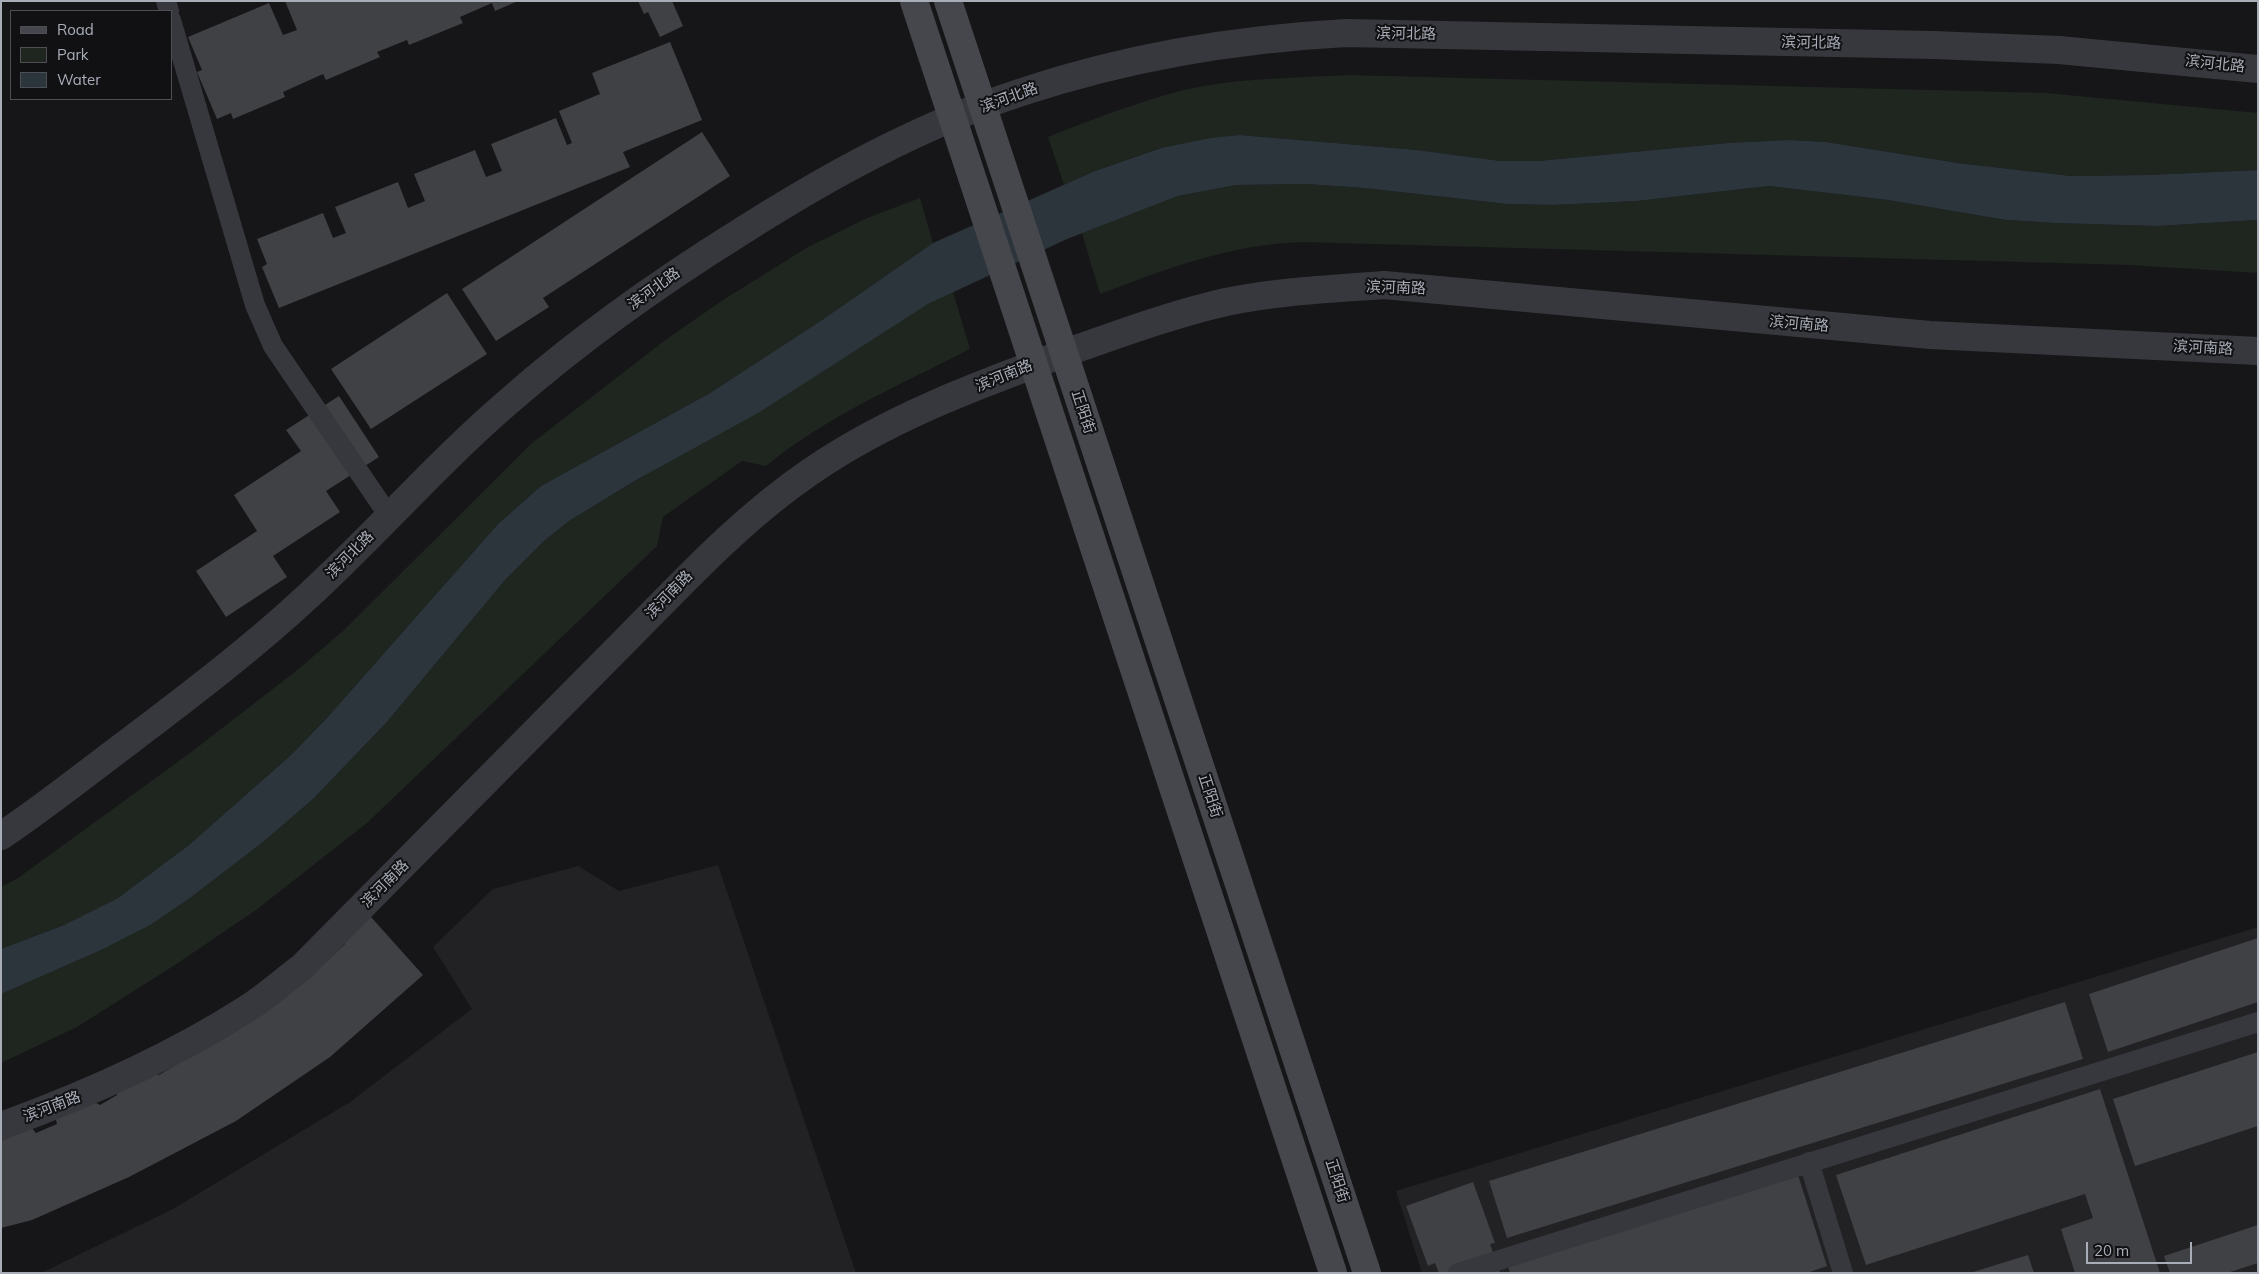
<!DOCTYPE html>
<meta charset="utf-8">
<style>
body{margin:0}
#map{position:relative;width:2259px;height:1274px;overflow:hidden;background:#161618;font-family:Mulish,sans-serif}
canvas{display:block}
.frame{position:absolute;inset:0;border:2px solid #a8adb8;pointer-events:none}
.legend{position:absolute;left:10px;top:10px;width:162px;height:90px;box-sizing:border-box;background:#111113;border:1px solid #4d4f55;margin:0;padding:6px 9px;list-style:none;font-size:15px;color:#a8adb8}
.legend li{display:flex;align-items:center;gap:10px;height:25px}
.legend b{width:25px;border:1px solid #4d4f55}
.scale{position:absolute;left:2086px;top:1242px;width:106px;height:22px;box-sizing:border-box;border:2px solid #a8adb8;border-top:0;padding-left:6px;font-size:15px;line-height:18px;white-space:nowrap;color:#a8adb8;-webkit-text-stroke:4px #111113;paint-order:stroke}
</style>
<div id="map">
<canvas width="2259" height="1274"></canvas>
<div class="frame"></div>
<ul class="legend">
<li><b style="height:6px;background:#45474d"></b>Road</li>
<li><b style="height:14px;background:#1e261f"></b>Park</li>
<li><b style="height:14px;background:#2c353c"></b>Water</li>
</ul>
<div class="scale">20 m</div>
</div>
<script>
const ctx = document.querySelector('canvas').getContext('2d');
ctx.lineJoin = 'round';
function paint(path, color) {
  ctx.fillStyle = color;
  ctx.fill(path, 'evenodd');
}
function trace(path, color, width, dash) {
  ctx.strokeStyle = color;
  ctx.lineWidth = width;
  ctx.lineCap = dash ? 'butt' : 'round';
  ctx.setLineDash(dash || []);
  ctx.stroke(path);
}
function drawText(font, color, halo, rows, align = 'center') {
  ctx.font = font + ' Mulish,"Noto Sans SC",sans-serif';
  ctx.lineWidth = 4;
  ctx.setLineDash([]);
  ctx.textBaseline = 'middle';
  ctx.strokeStyle = halo;
  ctx.fillStyle = color;
  for (const [text, x, y, turn = 0] of rows) {
    ctx.save();
    ctx.translate(x, y);
    ctx.rotate((+turn || 0) * Math.PI / 180);
    ctx.textAlign = isNaN(turn) ? turn : align;
    if (halo) ctx.strokeText(text, 0, 0);
    ctx.fillText(text, 0, 0);
    ctx.restore();
  }
}
const built = new Path2D(`
 M718,865L856,1273H41L173,1209L350,1102L472,1009L433,947L493,889L578,866L619,891Z
 M2258,927V1273H1422L1396,1191Z`);
const green = new Path2D(`
 M1347,75L2046,93L2258,113V170L2149,175L2071,176L1958,163L1826,142L1789,140L1728,143L1538,161H1501L1417,150L1240,135L1160,148L1095,171L1064,185L1048,137C1093,119 1137,102 1184,90C1234,78 1295,78 1347,75Z
 M1306,184L1364,188L1507,204L1554,205L1637,201L1769,186L1888,200L2006,220L2054,223L2157,226L2258,220V273L2130,265L1302,242C1231,244 1166,269 1100,294L1082,233L1178,196L1236,185Z
 M920,198L933,243L822,320L710,393L541,486L498,524L326,719L291,755L189,845L118,898L64,925L1,949V887L18,878L190,753L296,671L343,631L532,443L668,338L723,300L808,247L867,218Z
 M953,292L970,349C900,385 827,416 766,466L742,461L663,517L657,546L367,823L256,910L175,965L77,1027L1,1063V994L99,951L190,898L263,842L313,799L386,723L505,580L544,541L569,521L928,304Z`);
const water = new Path2D(`
 M1240,135L1417,150L1501,161H1538L1728,143L1789,140L1826,142L1958,163L2071,176L2149,175L2258,170V220L2157,226L2054,223L2006,220L1888,200L1769,186L1637,201L1554,205L1507,204L1364,188L1306,184L1236,185L1178,196L1067,239L928,304L758,413L638,479L569,521L544,541L505,580L386,723L313,799L263,842L190,898L150,925L99,951L1,994V949L64,925L118,898L189,845L291,755L326,719L498,524L541,486L710,393L822,320L933,243L1095,171L1161,148L1211,138Z`);
const building = new Path2D(`
 M285,1H518L495,11L492,3L460,17L463,23L409,45L407,40L377,52L380,57L326,80L323,74L283,92L285,97L233,119L231,113L217,119L197,72L202,70L188,37L269,3L283,35L297,30Z
 M638,1H672L683,26L660,37L648,12L644,14Z
 M670,42L702,120L623,152L630,167L279,308L262,267L267,264L257,239L323,213L333,238L346,233L335,207L398,182L408,208L425,201L414,174L475,150L486,177L502,171L491,144L556,118L567,145L572,143L559,111L600,94L592,73Z
 M702,132L730,176L543,298L549,307L496,341L462,289Z
 M447,293L487,354L371,429L331,369Z
 M339,396L379,457L326,491L340,512L273,556L287,577L226,617L196,571L257,531L234,495L301,451L286,430Z
 M371,917L423,975L330,1057L236,1121L129,1177L32,1220L1,1228V1141L31,1127L36,1133L57,1124L55,1116L90,1100L100,1105L117,1095L116,1089L151,1072L159,1075L179,1063L327,961L345,944L342,939Z
 M2258,938V1002L2108,1052L2089,994Z
 M2065,1002L2083,1059L1507,1238L1489,1181Z
 M2258,1052V1126L2135,1166L2113,1099Z
 M2100,1089L2160,1273H2075L2061,1229L2093,1218L2085,1194L1866,1265L1836,1175Z
 M1798,1175L1827,1266L1807,1273H1510L1508,1266Z
 M1473,1182L1495,1243L1490,1244L1500,1273H1439L1435,1263L1428,1266L1406,1206Z
 M2258,1225V1263L2227,1273H2170L2164,1256Z
 M2028,1255L2034,1273H1973V1272Z`);
const lane = new Path2D(`
 M166,1L169,11
 M171,20L255,305L273,346L389,516
 M1809,1162L1843,1273
 M1458,1273L2258,1022`);
const street = new Path2D(`
 M1,836C46,806 88,772 131,740C190,695 251,649 306,598C375,535 437,463 508,402C581,338 660,282 742,231C830,175 923,124 1022,92C1127,57 1236,39 1346,33L1933,45L2059,50L2258,69
 M1,1126C86,1095 168,1059 245,1010C265,998 283,981 302,967C402,866 502,766 601,665C669,598 731,526 810,472C888,418 980,384 1068,352C1119,334 1173,314 1226,302C1278,291 1332,289 1384,285L1930,335L2258,351`);
const secondary = new Path2D(`
 M914,1L1333,1273
 M948,1L1367,1273`);
const streetNames = [
 ["滨河北路",1406,34,1],
 ["滨河北路",1811,43,1],
 ["滨河北路",2215,64,6],
 ["滨河北路",1009,98,-20],
 ["滨河南路",1396,288,2],
 ["滨河北路",654,289,-36],
 ["滨河南路",1799,324,5],
 ["滨河南路",2203,348,3],
 ["滨河南路",1004,376,-22],
 ["正阳街",1083,412,72],
 ["滨河北路",350,555,-45],
 ["滨河南路",669,595,-46],
 ["正阳街",1210,796,72],
 ["滨河南路",385,884,-45],
 ["滨河南路",52,1107,-21],
 ["正阳街",1337,1181,72]
];
paint(built, '#222225');
paint(green, '#1e261f');
paint(water, '#2c353c');
paint(building, '#404145');
trace(lane, '#37383d', 20);
trace(street, '#37383d', 28);
trace(secondary, '#45474d', 28);
drawText('15px', '#a8adb8', '#111113', streetNames);
</script>
